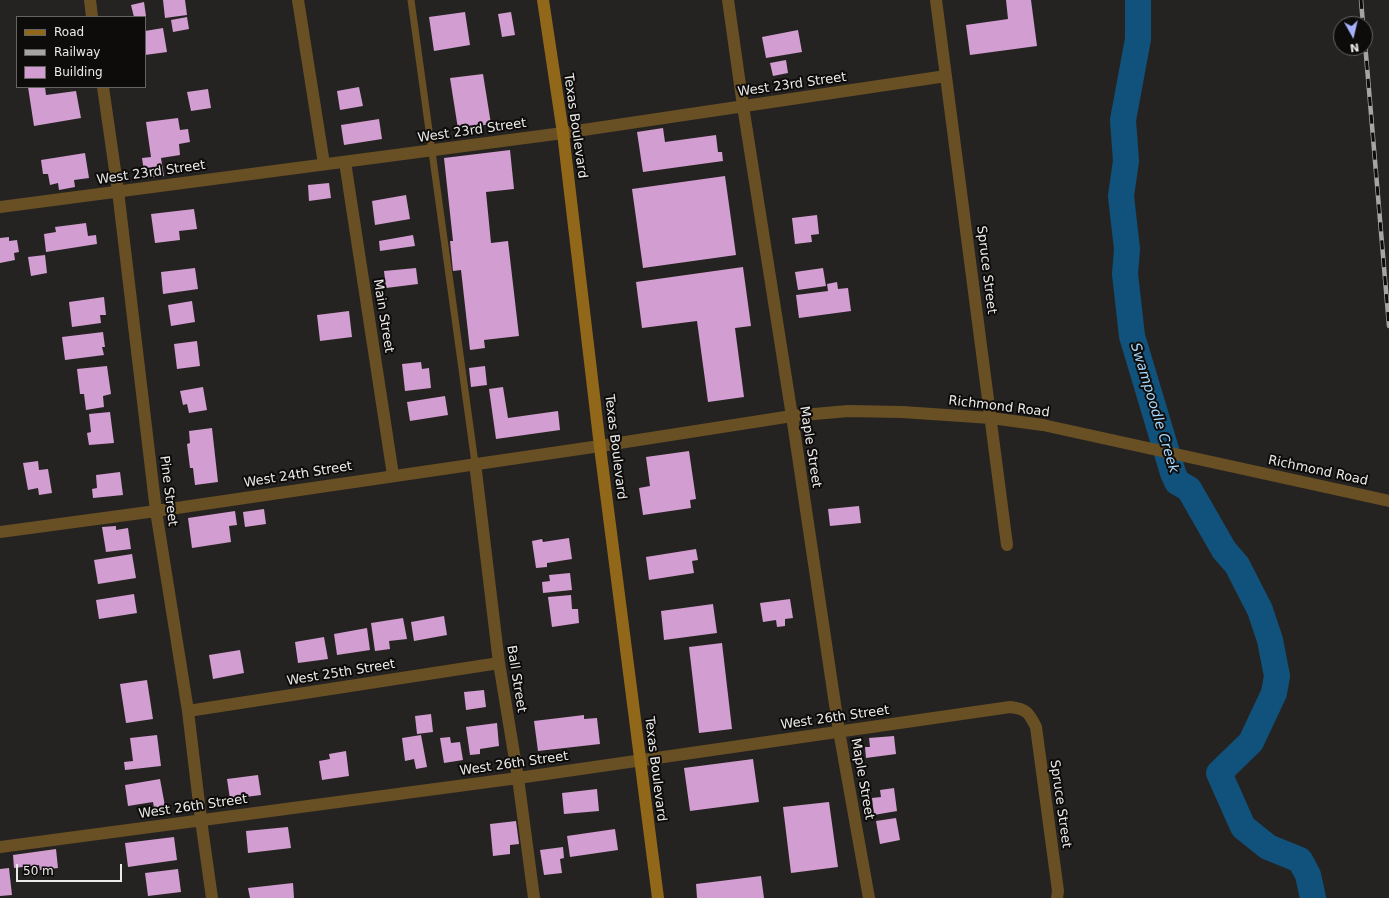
<!DOCTYPE html>
<style>
body{margin:0}
#map{position:relative;width:1389px;height:898px;overflow:hidden;background:#252321;font-family:"DejaVu Sans",sans-serif}
canvas{display:block}
.legend{position:absolute;left:16px;top:16px;width:130px;height:72px;box-sizing:border-box;background:#0d0c0b;border:1px solid #666564;margin:0;padding:5px 7px;list-style:none;font-size:12px;color:#ebeae9}
.legend li{display:flex;align-items:center;gap:8px;height:20px}
.legend b{width:20px;border:1px solid #666564}
.north{position:absolute;left:1333px;top:16px;width:40px;height:40px;box-sizing:border-box;background:#0d0c0b;border:1px solid #666564;border-radius:50%;rotate:172deg;font-size:11px;font-weight:700;line-height:16px;text-align:center;color:#ebeae9}
.north::after{content:'';display:block;margin:auto;width:14px;height:18px;background:#a7b1fc;clip-path:polygon(50% 0,100% 100%,50% 72%,0 100%)}
.scale{position:absolute;left:16px;top:864px;width:106px;height:18px;box-sizing:border-box;border:2px solid #ebeae9;border-top:0;padding-left:5px;font-size:12px;line-height:14px;white-space:nowrap;color:#ebeae9;-webkit-text-stroke:3px #0d0c0b;paint-order:stroke}
</style>
<div id="map">
<canvas width="1389" height="898"></canvas>
<ul class="legend">
<li><b style="height:5px;background:#916719"></b>Road</li>
<li><b style="height:5px;background:#a6a5a3"></b>Railway</li>
<li><b style="height:11px;background:#d29dd0"></b>Building</li>
</ul>
<div class="north">N</div>
<div class="scale">50 m</div>
</div>
<script>
const ctx = document.querySelector('canvas').getContext('2d');
ctx.lineJoin = 'round';
function trace(path, color, width, dash) {
  ctx.strokeStyle = color;
  ctx.lineWidth = width;
  ctx.lineCap = dash ? 'butt' : 'round';
  ctx.setLineDash(dash || []);
  ctx.stroke(path);
}
function paint(path, color) {
  ctx.fillStyle = color;
  ctx.fill(path, 'evenodd');
}
function drawText(font, color, halo, rows, align = 'center') {
  ctx.font = font + ' "DejaVu Sans",sans-serif';
  ctx.lineWidth = 4;
  ctx.setLineDash([]);
  ctx.textBaseline = 'middle';
  ctx.strokeStyle = halo;
  ctx.fillStyle = color;
  for (const [text, x, y, turn = 0] of rows) {
    ctx.save();
    ctx.translate(x, y);
    ctx.rotate((+turn || 0) * Math.PI / 180);
    ctx.textAlign = isNaN(turn) ? turn : align;
    if (halo) ctx.strokeText(text, 0, 0);
    ctx.fillText(text, 0, 0);
    ctx.restore();
  }
}
const river = new Path2D(`
 M1138,0V39L1123,120L1126,161L1121,196L1127,249L1125,274L1132,336L1173,473L1177,482L1189,489L1224,550L1237,565L1260,610L1270,640L1277,676L1274,693L1251,742L1219,773L1243,827L1268,847L1300,860L1308,875L1313,898`);
const building = new Path2D(`
 M163,0H185L187,15L165,18Z
 M1006,0H1031L1037,46L970,55L966,25L1008,19Z
 M144,2L146,16L134,17L131,5Z
 M465,12L470,45L434,51L429,17Z
 M511,12L515,35L502,37L498,14Z
 M187,17L189,29L173,32L171,20Z
 M163,28L167,52L145,55V31Z
 M798,30L802,52L766,58L762,37Z
 M786,60L788,73L773,76L770,63Z
 M483,74L491,124L458,129L450,78Z
 M28,87H45L46,95L76,91L81,118L34,126Z
 M359,87L363,106L340,110L337,91Z
 M208,89L211,108L191,111L187,92Z
 M178,118L180,130L188,129L190,142L179,144L180,155L161,158L164,176L145,178L142,158L151,157L146,122Z
 M379,119L382,139L344,145L341,125Z
 M663,128L665,142L716,135L718,152H722L723,161L643,172L637,132Z
 M510,150L514,189L486,192L491,243L508,241L519,336L484,340L485,348L470,350L461,270L453,271L450,241H453L444,158Z
 M85,153L89,178L74,180L75,187L59,190L58,183L50,185L48,174H43L41,160Z
 M725,176L736,255L643,268L632,189Z
 M329,183L331,198L309,201L308,185Z
 M406,195L410,219L375,225L372,201Z
 M194,209L197,229L179,231L180,240L155,243L151,214Z
 M817,215L819,234L811,235L812,242L795,244L792,218Z
 M86,223L88,236L96,235L97,244L46,252L44,234L56,232L55,227Z
 M413,235L415,246L380,251L379,241Z
 M9,237V241L17,240L19,252L14,253L15,260L0,263V238Z
 M45,255L47,273L31,276L28,257Z
 M743,267L751,326L735,328L744,397L708,402L697,321L642,328L636,282Z
 M195,268L198,289L163,294L161,272Z
 M416,268L418,284L386,288L384,271Z
 M823,268L826,286L798,290L795,272Z
 M837,282L838,289L848,288L851,311L799,318L796,295L828,291L827,284Z
 M104,297L106,315H100L101,323L72,327L69,302Z
 M192,301L195,322L171,326L168,305Z
 M349,311L352,337L320,341L317,315Z
 M103,332L105,347H102L104,355L65,360L62,337Z
 M197,341L200,366L177,369L174,344Z
 M421,362L422,369L429,368L431,388L405,391L402,364Z
 M107,366L111,394L103,396L104,407L86,410L84,394H80L77,369Z
 M485,366L487,385L471,387L469,368Z
 M203,387L207,410L189,413L187,404L183,405L180,391Z
 M503,387L508,418L558,411L560,430L496,439L489,389Z
 M445,396L448,415L410,421L407,402Z
 M110,412L114,443L89,445L87,433L91,432L89,414Z
 M212,428L218,482L195,485L193,468H190L187,444L190,443L189,431Z
 M689,451L696,499L690,500L691,508L643,515L639,488L650,486L646,457Z
 M38,461L39,470L48,469L52,493L39,495L38,488L28,490L23,463Z
 M120,472L123,495L93,498L92,489L97,488L96,475Z
 M859,506L861,523L830,526L828,509Z
 M264,509L266,524L245,527L243,512Z
 M235,511L237,525L229,526L231,542L192,548L188,518Z
 M116,526V530L128,528L131,549L106,552L102,527Z
 M569,538L572,559L547,563V567L536,568L532,541L542,539L543,542Z
 M696,549L698,560L692,561L694,573L649,580L646,557Z
 M132,554L136,578L98,584L94,560Z
 M570,573L572,590L543,593L542,582L550,581L549,575Z
 M134,594L137,613L99,619L96,600Z
 M571,595L572,609H578L579,623L552,627L548,597Z
 M790,599L793,618L785,619V626L777,627L776,620L763,622L760,603Z
 M713,604L717,633L664,640L661,611Z
 M444,616L447,635L414,641L411,622Z
 M403,618L407,639L389,641L390,649L375,651L371,623Z
 M367,628L370,650L337,655L334,634Z
 M324,637L328,659L298,663L295,642Z
 M722,643L732,729L699,733L689,647Z
 M240,650L244,673L213,679L209,655Z
 M147,680L153,719L126,723L120,684Z
 M484,690L486,707L466,710L464,692Z
 M431,714L433,732L417,734L415,716Z
 M584,715V719L597,718L600,744L538,751L534,721Z
 M497,723L499,746L480,749V754L470,755L466,727Z
 M157,735L161,766L125,770L124,762L133,761L130,738Z
 M421,735L427,767L416,769L414,759L405,761L402,738Z
 M894,736L896,754L866,758L865,747H870L869,738Z
 M450,737L451,743L460,742L463,760L444,763L440,738Z
 M346,751L349,776L322,780L319,761L330,759L329,754Z
 M753,759L759,802L690,811L684,768Z
 M258,775L261,795L230,799L227,779Z
 M160,779L165,806L154,808L153,802L128,806L125,785Z
 M894,788L897,811L874,815L872,798L881,797L880,790Z
 M597,789L599,811L564,814L562,793Z
 M829,802L838,867L791,873L783,807Z
 M896,818L900,840L880,844L876,821Z
 M516,821L519,844L510,845V854L493,856L490,824Z
 M288,827L291,848L248,853L246,831Z
 M615,829L618,850L570,857L567,836Z
 M174,837L177,860L128,867L125,843Z
 M563,847L564,858L560,859L562,873L544,875L540,850Z
 M56,849L58,868L40,870L39,865L14,868L13,855Z
 M9,868L12,895L0,896V869Z
 M178,869L181,892L148,896L145,873Z
 M761,876L764,898H697L696,884Z
 M293,883L294,898H250L248,888Z`);
const service = new Path2D(`
 M411,0L475,463`);
const minor = new Path2D(`
 M90,0L92,17
 M298,0L324,164
 M728,0L743,106L792,416L839,731L869,898
 M936,0L1007,545
 M103,87L118,191L156,511L188,711L201,820L212,898
 M345,162L393,475
 M0,207L563,133L946,76
 M475,463L499,663L518,778L534,898
 M0,532L156,511L600,446
 M188,711L499,663
 M0,847L518,778L1010,707C1027,709 1029,713 1036,727L1058,891L1057,898`);
const tertiary = new Path2D(`
 M600,446L792,416L848,411L902,412L991,418L1043,425L1389,501`);
const secondary = new Path2D(`
 M543,0L563,133L601,455L658,898`);
const rail = new Path2D(`
 M1361,0L1363,24
 M1365,43L1389,326`);
const streetNames = [
 ["West 23rd Street",792,85,-8],
 ["Texas Boulevard",575,126,82],
 ["West 23rd Street",472,131,-8],
 ["West 23rd Street",151,173,-8],
 ["Spruce Street",986,270,83],
 ["Main Street",383,316,81],
 ["Richmond Road",999,407,7],
 ["Texas Boulevard",615,447,83],
 ["Maple Street",810,447,81],
 ["Richmond Road",1318,471,12],
 ["West 24th Street",298,475,-9],
 ["Pine Street",168,491,83],
 ["West 25th Street",341,673,-9],
 ["Ball Street",516,679,81],
 ["West 26th Street",835,718,-8],
 ["West 26th Street",514,764,-8],
 ["Texas Boulevard",655,769,83],
 ["Maple Street",862,779,80],
 ["Spruce Street",1060,804,82],
 ["West 26th Street",193,807,-8]
];
const waterNames = [
 ["Swampoodle Creek",1154,408,73]
];
trace(river, '#10527b', 26);
paint(building, '#d29dd0');
trace(service, '#695024', 7);
trace(minor, '#695024', 12);
trace(tertiary, '#695024', 12);
trace(secondary, '#916719', 12);
trace(rail, '#a6a5a3', 4.5);
trace(rail, '#0d0c0b', 3, [9]);
drawText('13px', '#ebeae9', '#0d0c0b', streetNames);
drawText('italic 14px', '#a7d8fe', '#0d0c0b', waterNames);
</script>
